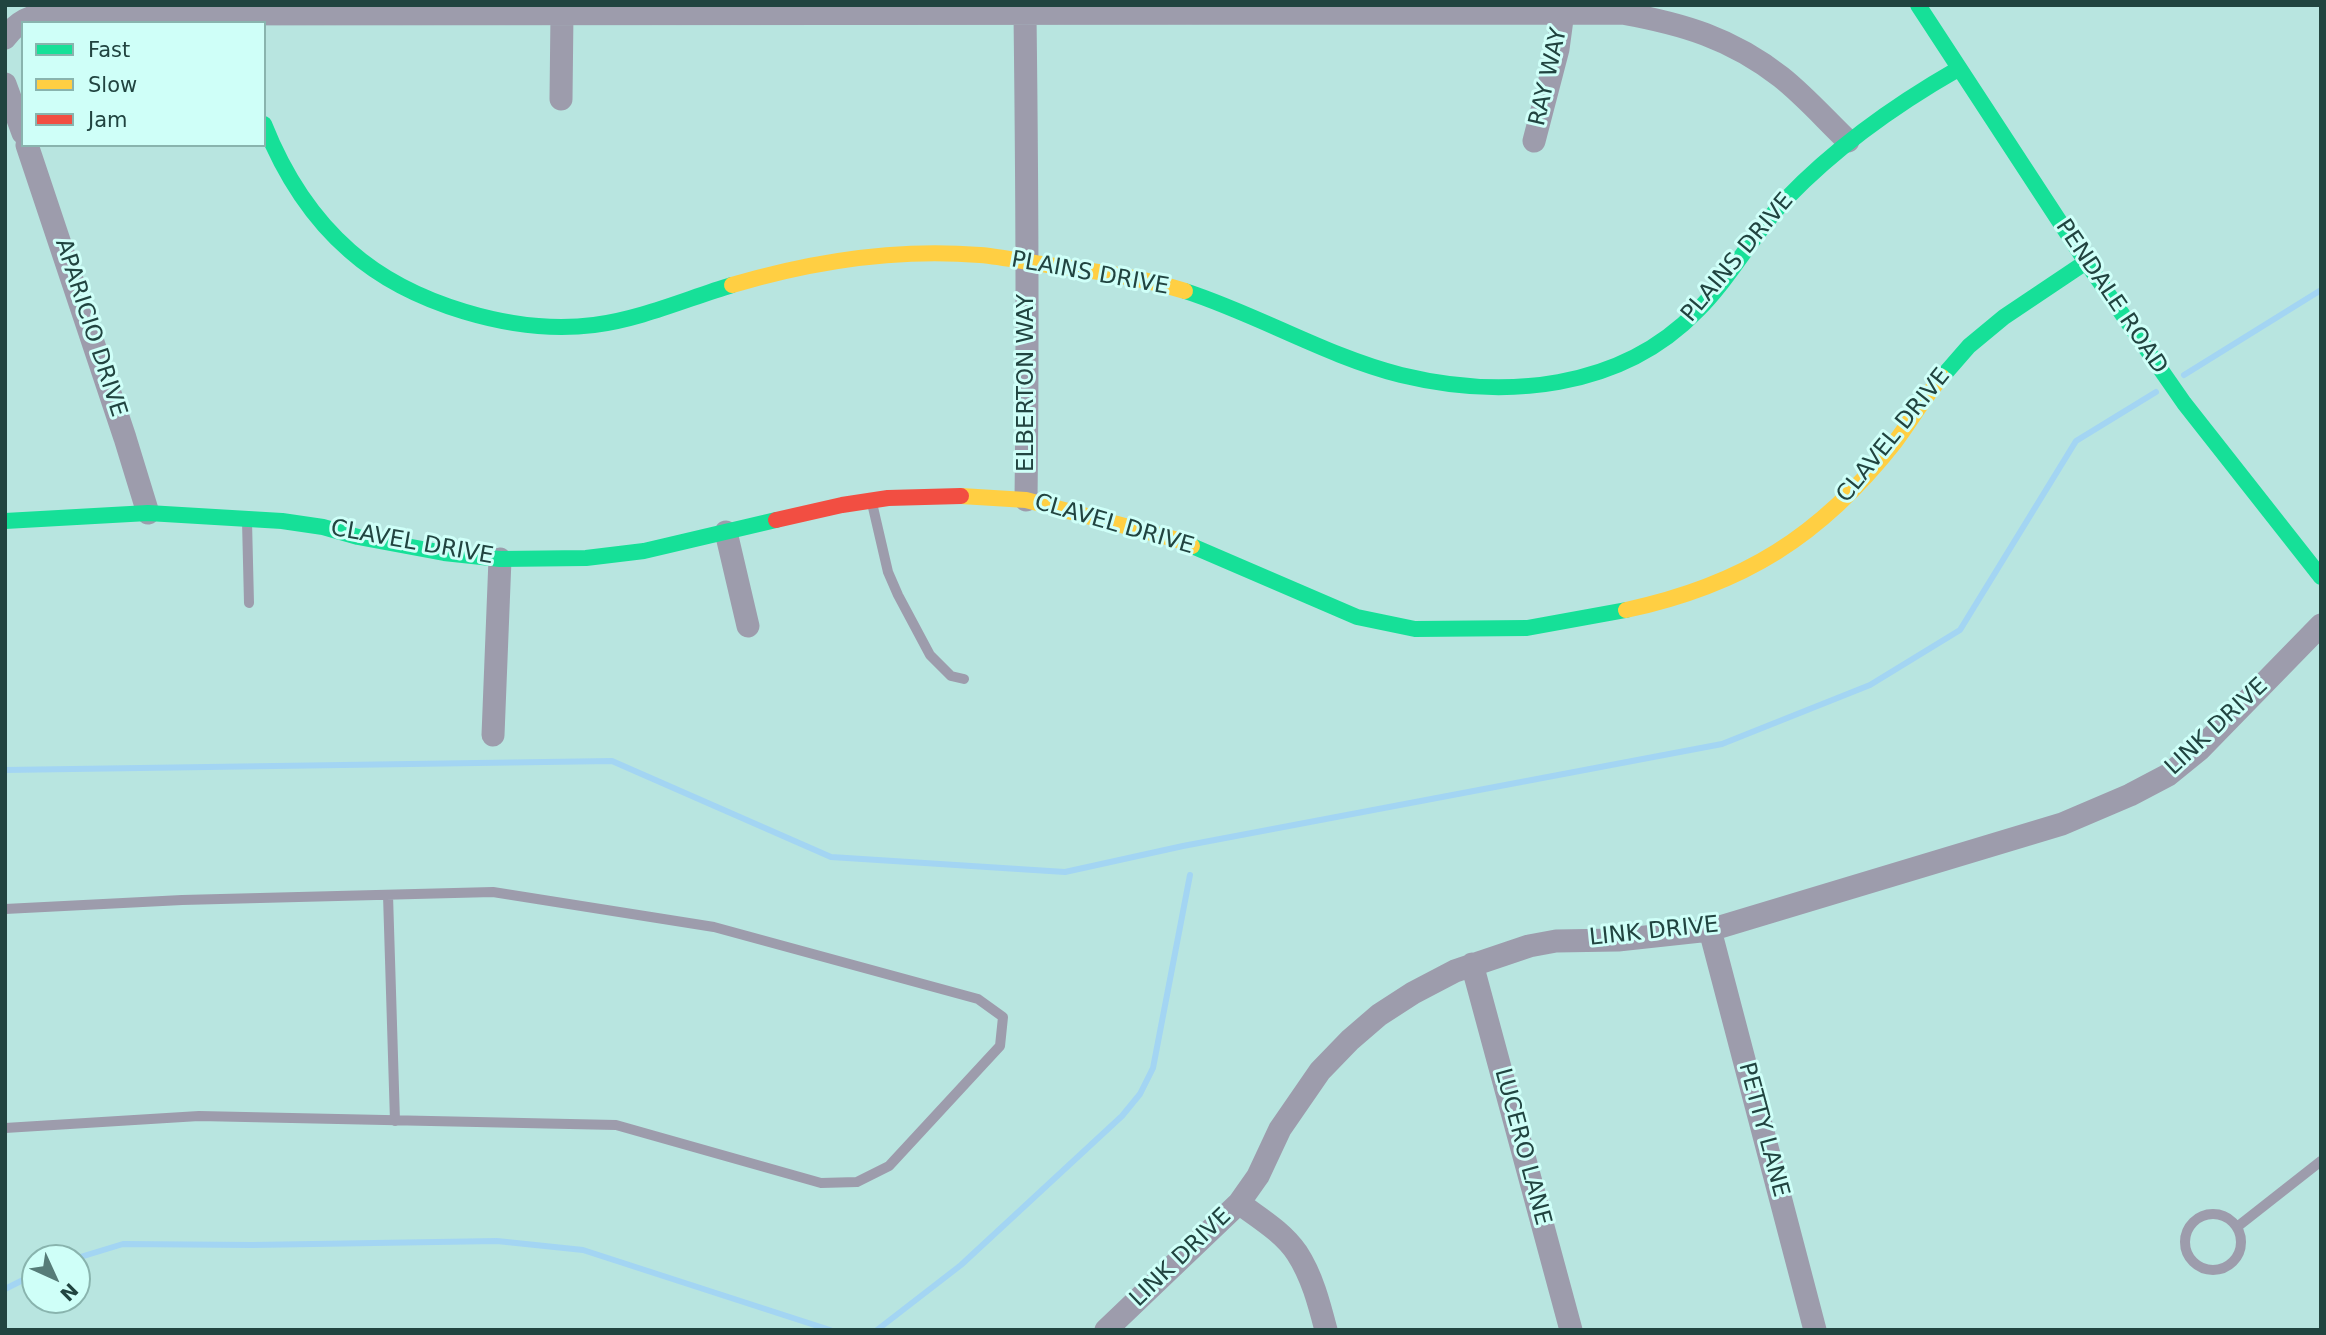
<!DOCTYPE html>
<style>
body{margin:0}
#map{position:relative;width:2326px;height:1335px;overflow:hidden;background:#b8e5e0;font-family:"DejaVu Sans",sans-serif}
canvas{display:block}
.frame{position:absolute;inset:0;border:7px solid #214440;pointer-events:none}
.legend{position:absolute;left:21px;top:21px;width:245px;height:126px;box-sizing:border-box;background:#cffff8;border:2px solid #89b4ae;margin:0;padding:9px 12px;list-style:none;font-size:21px;color:#214440}
.legend li{display:flex;align-items:center;gap:14px;height:35px}
.legend b{width:35px;border:2px solid #89b4ae}
.north{position:absolute;left:21px;top:1244px;width:70px;height:70px;box-sizing:border-box;background:#cffff8;border:2px solid #89b4ae;border-radius:50%;rotate:135deg;font-size:19px;font-weight:700;line-height:28px;text-align:center;color:#214440}
.north::after{content:'';display:block;margin:auto;width:24px;height:32px;background:#567c78;clip-path:polygon(50% 0,100% 100%,50% 72%,0 100%)}
</style>
<div id="map">
<canvas width="2326" height="1335"></canvas>
<div class="frame"></div>
<ul class="legend">
<li><b style="height:9px;background:#16e098"></b>Fast</li>
<li><b style="height:9px;background:#ffcf43"></b>Slow</li>
<li><b style="height:9px;background:#f24e42"></b>Jam</li>
</ul>
<div class="north">N</div>
</div>
<script>
const ctx = document.querySelector('canvas').getContext('2d');
ctx.lineJoin = 'round';
function trace(path, color, width, dash) {
  ctx.strokeStyle = color;
  ctx.lineWidth = width;
  ctx.lineCap = dash ? 'butt' : 'round';
  ctx.setLineDash(dash || []);
  ctx.stroke(path);
}
function drawText(font, color, halo, rows, align = 'center') {
  ctx.font = font + ' "DejaVu Sans",sans-serif';
  ctx.lineWidth = 6;
  ctx.setLineDash([]);
  ctx.textBaseline = 'middle';
  ctx.strokeStyle = halo;
  ctx.fillStyle = color;
  for (const [text, x, y, turn = 0] of rows) {
    ctx.save();
    ctx.translate(x, y);
    ctx.rotate((+turn || 0) * Math.PI / 180);
    ctx.textAlign = isNaN(turn) ? turn : align;
    if (halo) ctx.strokeText(text, 0, 0);
    ctx.fillText(text, 0, 0);
    ctx.restore();
  }
}
const stream = new Path2D(`
 M2184,375L2321,290
 M5,770L612,761L831,857L1065,872L1183,846L1722,744L1870,685L1960,630L2076,441L2156,392
 M77,1258L123,1244L252,1245L497,1241L583,1250L830,1330
 M5,1289L35,1274
 M877,1330L961,1265L1122,1116L1140,1094L1153,1068L1190,875`);
const lane = new Path2D(`
 M872,503L888,572L898,595L930,655L951,676L964,679
 M247,521L249,603
 M388,895L395,1121
 M5,909L182,900L493,892L714,927L978,999L1003,1017L1000,1046L889,1166L857,1182L821,1183L616,1125L199,1116L5,1128
 M2185 1242a28 28 0 1 1 56 0a28 28 0 1 1-56 0Z
 M2237,1227L2321,1161`);
const street = new Path2D(`
 M1025,14C1027,176 1028,338 1026,500
 M5,38C24,13 39,15 68,14L1622,13C1683,24 1731,38 1781,77C1805,96 1826,120 1848,141
 M5,84L23,133
 M561,99L562,13
 M1534,141L1558,49L1563,12
 M27,145L125,438L148,513
 M726,532L748,626
 M493,735L500,559
 M1710,930L1815,1330
 M1472,964L1571,1330
 M1239,1203C1259,1218 1283,1232 1297,1253C1312,1276 1319,1303 1326,1330
 M1106,1330L1239,1203L1258,1176L1280,1129L1320,1071L1350,1040L1379,1015L1413,993L1455,971L1529,946L1556,941L1618,940L1710,930L2062,824L2130,795L2168,775L2200,749L2321,625`);
const fast = new Path2D(`
 M1918,5L2086,262L2184,403L2321,577
 M264,124C283,172 311,217 350,251C410,304 514,335 594,325C641,319 686,299 732,285
 M1185,291C1259,315 1326,356 1401,375C1504,400 1620,390 1697,311C1731,277 1753,234 1786,199C1836,147 1895,105 1958,69
 M1942,377L1969,346L2004,317L2086,262
 M5,521L148,513L282,521L323,527L358,537L444,553L500,559L586,558L644,551L776,520
 M1192,546L1357,617L1415,629L1527,628L1626,610`);
const slow = new Path2D(`
 M732,285C813,261 895,248 980,255C1003,257 1026,262 1048,265C1095,271 1140,277 1185,291
 M961,496L1026,500L1178,540L1192,546
 M1626,610C1743,585 1821,536 1895,442C1911,421 1924,397 1942,377`);
const jam = new Path2D(`
 M776,520L842,505L888,498L961,496`);
const streetNames = [
 ["RAY WAY",1549,77,-77],
 ["PLAINS DRIVE",1738,258,-50],
 ["PLAINS DRIVE",1090,274,10],
 ["PENDALE ROAD",2111,297,56],
 ["APARICIO DRIVE",90,328,72],
 ["ELBERTON WAY",1027,383,-90],
 ["CLAVEL DRIVE",1894,436,-51],
 ["CLAVEL DRIVE",1114,525,16],
 ["CLAVEL DRIVE",412,543,10],
 ["LINK DRIVE",2217,727,-43],
 ["LINK DRIVE",1654,932,-6],
 ["PETTY LANE",1763,1130,75],
 ["LUCERO LANE",1522,1147,75],
 ["LINK DRIVE",1181,1258,-44]
];
trace(stream, '#a3d5f3', 6);
trace(lane, '#9d9cac', 10);
trace(street, '#9d9cac', 23);
trace(fast, '#16e098', 16);
trace(slow, '#ffcf43', 16);
trace(jam, '#f24e42', 16);
drawText('23px', '#214440', '#cffff8', streetNames);
</script>
